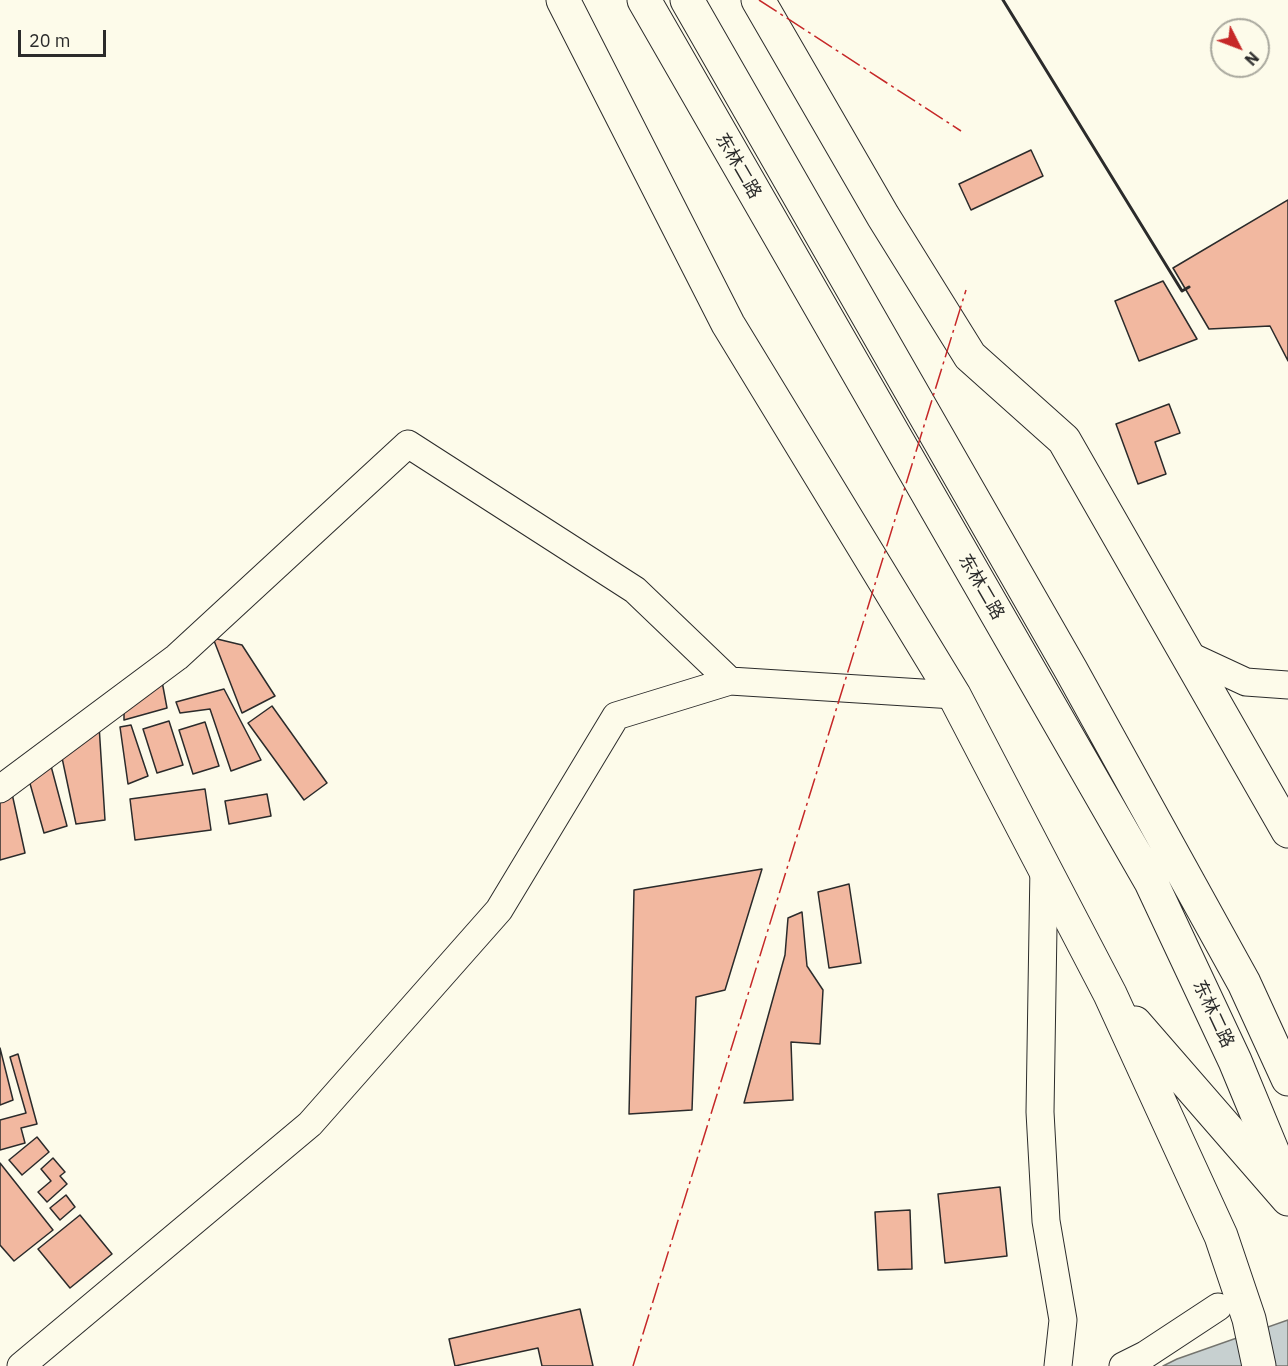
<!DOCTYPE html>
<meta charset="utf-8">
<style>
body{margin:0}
#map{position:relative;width:1288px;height:1366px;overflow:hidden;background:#fdfbea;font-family:"IBM Plex Sans",sans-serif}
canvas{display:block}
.north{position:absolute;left:1210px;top:18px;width:60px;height:60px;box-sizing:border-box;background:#fdfbea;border:2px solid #a9a89e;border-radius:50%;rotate:132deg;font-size:16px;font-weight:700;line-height:24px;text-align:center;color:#2b2b2b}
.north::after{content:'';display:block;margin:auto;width:21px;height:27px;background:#c62828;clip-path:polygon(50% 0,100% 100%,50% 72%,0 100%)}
.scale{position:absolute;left:18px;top:30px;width:88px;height:27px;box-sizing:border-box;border:3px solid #2b2b2b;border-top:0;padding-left:8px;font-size:18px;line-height:21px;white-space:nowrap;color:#2b2b2b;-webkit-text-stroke:4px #fdfbea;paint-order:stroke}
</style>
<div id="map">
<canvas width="1288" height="1366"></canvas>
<div class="north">N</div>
<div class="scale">20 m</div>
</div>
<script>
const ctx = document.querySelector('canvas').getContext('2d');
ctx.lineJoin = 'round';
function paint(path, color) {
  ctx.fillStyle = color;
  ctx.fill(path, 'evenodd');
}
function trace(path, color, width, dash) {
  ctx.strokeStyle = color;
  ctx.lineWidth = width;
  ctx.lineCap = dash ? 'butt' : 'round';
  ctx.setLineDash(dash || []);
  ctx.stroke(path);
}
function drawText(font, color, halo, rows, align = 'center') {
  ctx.font = font + ' "IBM Plex Sans","Noto Sans SC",sans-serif';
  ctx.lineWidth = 4.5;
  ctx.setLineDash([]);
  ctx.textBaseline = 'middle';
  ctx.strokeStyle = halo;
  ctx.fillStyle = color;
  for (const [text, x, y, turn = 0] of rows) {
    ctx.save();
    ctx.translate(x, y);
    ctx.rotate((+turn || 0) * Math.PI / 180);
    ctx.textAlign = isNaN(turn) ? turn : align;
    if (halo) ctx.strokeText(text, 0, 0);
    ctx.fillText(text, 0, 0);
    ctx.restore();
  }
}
const water = new Path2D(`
 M1288,1320V1366H1163L1177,1359Z`);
const building = new Path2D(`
 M1031,150L1043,176L971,210L959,184Z
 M1288,200V361L1270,326L1209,329L1173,268Z
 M1163,281L1197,339L1139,361L1115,301Z
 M1169,404L1180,433L1155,442L1166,474L1138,484L1116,424Z
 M213,638L242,645L275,696L242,713Z
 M161,676L167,708L124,720V706Z
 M224,689L261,760L231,771L210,709L180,713L176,702Z
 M272,706L327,783L304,800L248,723Z
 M169,721L183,765L157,773L143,729Z
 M205,722L219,766L193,774L179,730Z
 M99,725L105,820L76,824L61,753Z
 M131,725L148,776L128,784L120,727Z
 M51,766L67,826L44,833L27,773Z
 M11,789L25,853L0,860V799Z
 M205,789L211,830L135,840L130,799Z
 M267,794L271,816L229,824L225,801Z
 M762,869L725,990L696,997L692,1110L629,1114L634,890Z
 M849,884L861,963L829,968L818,892Z
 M802,912L807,966L823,990L820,1044L791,1042L793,1100L744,1103L785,955L788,918Z
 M0,1048L13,1100L0,1105Z
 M18,1054L37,1124L21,1128L25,1143L0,1150V1120L26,1113L10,1057Z
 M37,1137L49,1152L22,1175L9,1160Z
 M53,1158L65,1172L60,1176L67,1184L47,1202L38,1192L51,1181L41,1169Z
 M0,1163L53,1230L14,1261L0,1245Z
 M1000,1187L1007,1256L945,1263L938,1194Z
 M66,1195L75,1207L60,1220L50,1208Z
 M910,1210L912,1269L878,1270L875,1212Z
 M80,1215L112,1254L70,1288L38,1249Z
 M580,1309L593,1366H542L538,1348L455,1366L449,1339Z`);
const minor = new Path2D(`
 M1190,656L1246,682L1288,685
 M0,789L177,657L408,444L635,590L730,681
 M1044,866L1040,1112L1046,1221L1063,1320L1058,1366
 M21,1366L310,1124L499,910L616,716L730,681L954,695
 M1123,1366L1145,1355L1218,1307`);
const tertiary = new Path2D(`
 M563,0L728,324L954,695L1110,994L1221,1236L1249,1319L1259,1366
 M758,0L883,216L970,356L1064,440L1288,831
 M1135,1023L1288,1199`);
const secondary = new Path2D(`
 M644,0L1151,882L1235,1061L1288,1189
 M687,0L1071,670L1244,983L1288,1079`);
const wall = new Path2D(`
 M1003,0L1182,291L1189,287`);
const power = new Path2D(`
 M759,0L961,131
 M633,1366L966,290`);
const streetNames = [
 ["东林二路",738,166,60],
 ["东林二路",981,587,60],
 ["东林二路",1213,1014,65]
];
paint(water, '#c7d0d0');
trace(water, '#74746e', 1.5);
paint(building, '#f2b8a0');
trace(building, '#2b2b2b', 1.5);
trace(minor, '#2b2b2b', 29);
trace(tertiary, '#2b2b2b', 35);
trace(secondary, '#2b2b2b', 35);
trace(minor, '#fdfbea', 27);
trace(tertiary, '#fdfbea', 33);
trace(secondary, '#fdfbea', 33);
trace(wall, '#2b2b2b', 3);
trace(power, '#c62828', 1.5, [21, 4.5, 3, 4.5]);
drawText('18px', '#2b2b2b', '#fdfbea', streetNames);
</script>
